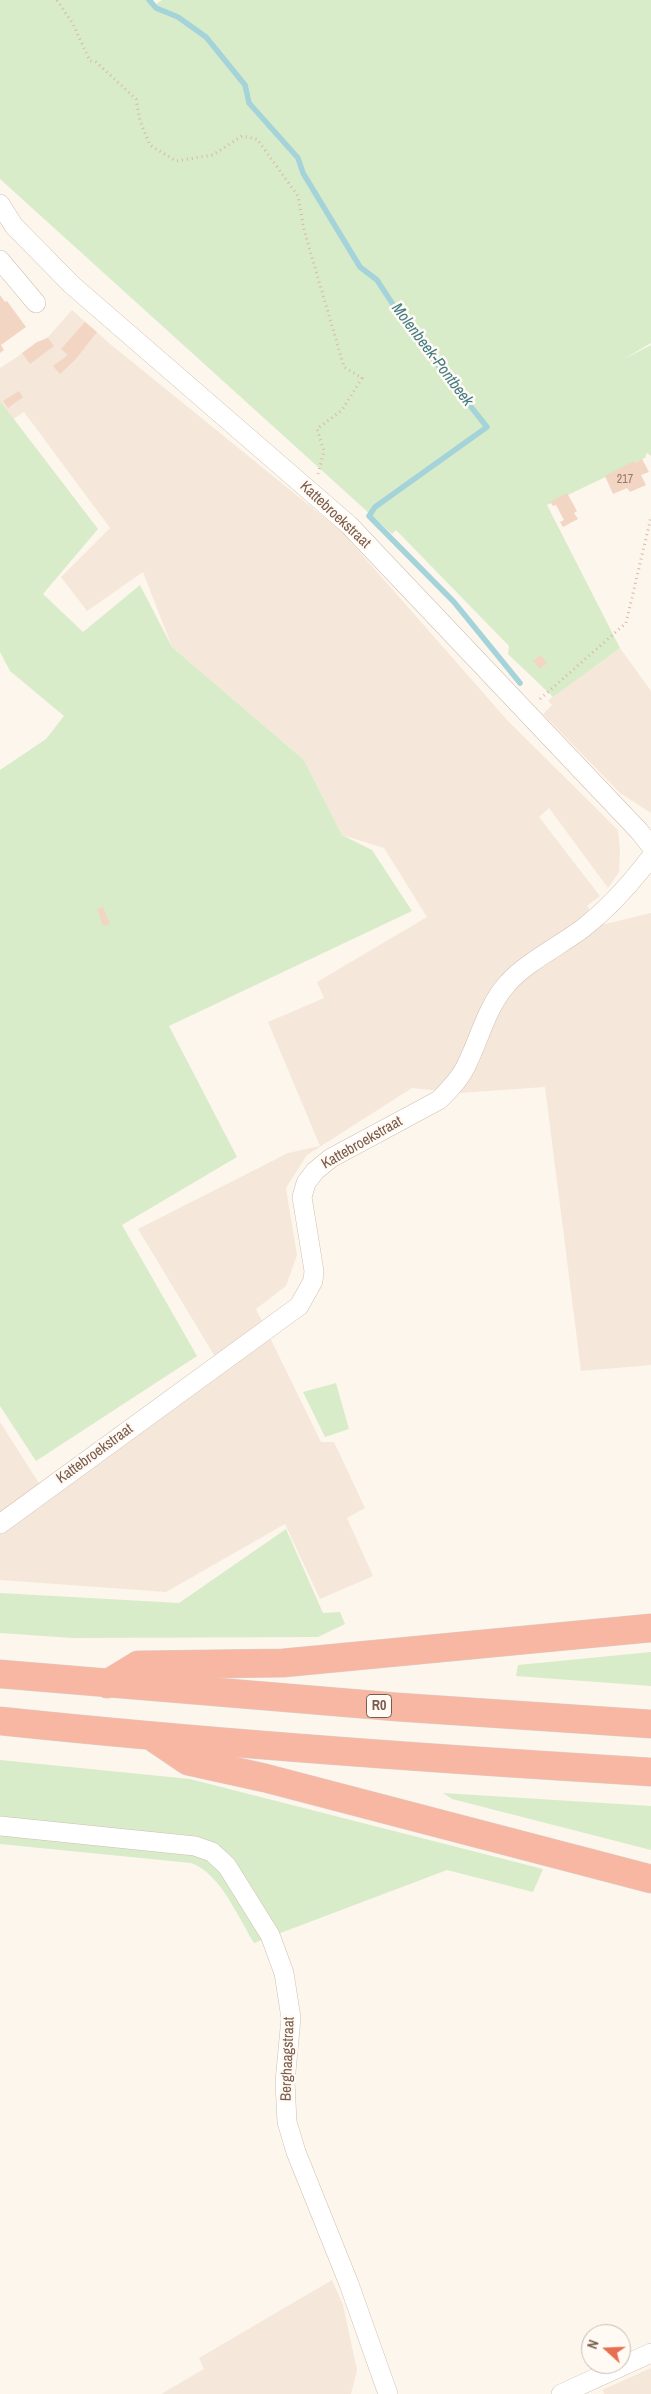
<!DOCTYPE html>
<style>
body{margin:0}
#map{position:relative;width:651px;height:2394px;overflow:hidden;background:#fdf6ec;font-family:"Archivo Narrow",sans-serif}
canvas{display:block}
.north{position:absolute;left:581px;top:2324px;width:50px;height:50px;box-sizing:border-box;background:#fffaf3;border:1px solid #cabbb1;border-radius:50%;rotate:290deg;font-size:14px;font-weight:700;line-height:20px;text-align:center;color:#7a5c4d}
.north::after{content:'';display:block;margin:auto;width:18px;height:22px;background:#e76f51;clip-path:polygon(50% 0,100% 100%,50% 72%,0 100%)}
</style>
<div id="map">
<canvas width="651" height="2394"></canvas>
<div class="north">N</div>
</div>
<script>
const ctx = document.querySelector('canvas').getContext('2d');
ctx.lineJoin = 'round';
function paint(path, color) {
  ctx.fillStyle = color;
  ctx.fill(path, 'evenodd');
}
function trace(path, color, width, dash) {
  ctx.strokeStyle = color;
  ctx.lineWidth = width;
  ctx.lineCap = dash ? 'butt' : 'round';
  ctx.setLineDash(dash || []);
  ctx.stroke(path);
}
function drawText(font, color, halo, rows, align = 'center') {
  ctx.font = font + ' "Archivo Narrow",sans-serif';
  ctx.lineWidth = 5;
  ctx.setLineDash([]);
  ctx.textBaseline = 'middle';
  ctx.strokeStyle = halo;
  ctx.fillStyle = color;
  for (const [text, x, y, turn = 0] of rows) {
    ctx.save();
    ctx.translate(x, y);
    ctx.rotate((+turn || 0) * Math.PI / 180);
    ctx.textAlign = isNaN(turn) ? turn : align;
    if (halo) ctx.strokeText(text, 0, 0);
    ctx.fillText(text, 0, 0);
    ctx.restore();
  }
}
const residential = new Path2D(`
 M72,310L109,343L342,532L508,721L618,830L620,851L619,872L608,888L549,808L539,817L600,896L587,906L601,925L651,913V1365L581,1371L545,1087L460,1093L412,1088L307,1155L286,1188L297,1255L286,1286L256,1309L321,1442H334L365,1508L347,1518L373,1576L320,1599L285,1524L166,1592L0,1580V1422L44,1491L220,1365L138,1229L288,1153L320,1146L268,1022L324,998L317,982L427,917L384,848L342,835L304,760L172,647L143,572L87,611L61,577L110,528L24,412L0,428V368L49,336Z
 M620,648L651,691V813L620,793L543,714L552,705L548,701L552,697Z
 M332,2280L343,2305L357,2370L351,2394H161L204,2369L199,2358Z
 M651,2368V2394H604L603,2390L593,2394Z`);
const green = new Path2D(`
 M0,0H153L156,4L162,0H651V343L622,360L651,345V456L647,453L645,458L547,505L620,648L553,697L508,654L509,646L396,530L392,534L0,179Z
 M0,401L98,529L43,594L83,632L140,585L172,647L304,760L342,835L372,850L412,911L169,1026L237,1157L122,1225L197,1356L36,1461L0,1406V770L46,739L64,716L10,671L0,652Z
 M336,1383L349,1429L325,1437L303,1392Z
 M286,1529L323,1613L340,1612L345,1624L318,1637L72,1638L0,1633V1593L179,1603Z
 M651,1652V1686L516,1676L518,1665Z
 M0,1760L190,1779L543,1869L533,1892L447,1870L254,1943C238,1917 220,1873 191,1863L0,1844Z
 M443,1793L651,1806V1850L452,1799Z`);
const stream = new Path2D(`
 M149,0L156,8L178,17L206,37L245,85L249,103L298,158L303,173L360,267L377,280L407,326L487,427L375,507L369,516L454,602L520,683`);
const building = new Path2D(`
 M0,295L5,302L7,301L26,327L1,345L4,350L0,353Z
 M85,322L97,332L75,360L60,374L53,366L68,355L61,349Z
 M48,338L54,346L30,364L22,353L37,342Z
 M19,391L23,397L8,408L3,401Z
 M642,459L649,472L641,475L646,485L630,492L627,488L613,494L605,476L634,461L635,463Z
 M567,493L577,511L574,513L578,519L563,527L560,522L564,520L556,505L553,506L550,502Z
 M541,655L547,663L540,669L533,661Z
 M103,907L110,924L103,926L97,909Z`);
const path = new Path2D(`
 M57,0L73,24L90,61L96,62L136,99L140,121L150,145L176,161L213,155L242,136L257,139L298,196L304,230L344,367L362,378L342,410L317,429L324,451L318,474
 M540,699L626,623L651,517`);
const minor = new Path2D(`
 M0,204L14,226L72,285L349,525L639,831L651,846
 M0,260L36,303
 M0,1524L299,1306L313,1281L314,1271L302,1197L306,1183L315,1171L331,1158L439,1100C449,1090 459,1080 465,1068C480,1039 486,1007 508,983C524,964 562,944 582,929C608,909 632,882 651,857
 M0,1826L195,1846L212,1852L227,1866L270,1935L284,1973L291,2018L285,2082L287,2122L296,2152L349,2284L388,2394
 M561,2394L651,2353`);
const highway = new Path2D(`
 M0,1674L397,1707L651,1724
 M107,1684L138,1665L283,1663L651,1628
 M0,1721C217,1744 434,1759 651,1772
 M154,1738L188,1761L265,1778L651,1879`);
const numberNames = [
 ["217",625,480]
];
const shields = [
 [379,1706,25]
];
const shieldNames = [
 ["R0",379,1706]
];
const streetNames = [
 ["Kattebroekstraat",335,515,43],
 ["Kattebroekstraat",362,1143,-30],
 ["Kattebroekstraat",95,1454,-36],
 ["Berghaagstraat",288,2059,-88]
];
const waterNames = [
 ["Molenbeek-Pontbeek",432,355,53]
];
paint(residential, '#f5e8da');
paint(green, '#d8ecc9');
trace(stream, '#a5d3da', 5.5);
paint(building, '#f3d5c3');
trace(minor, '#d1beb0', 20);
trace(highway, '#dad1cd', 29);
trace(path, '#d9b8a5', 3, [1, 4]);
trace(minor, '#fff', 19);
trace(highway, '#f7b7a3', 28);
drawText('12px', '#987a6a', null, numberNames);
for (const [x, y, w] of shields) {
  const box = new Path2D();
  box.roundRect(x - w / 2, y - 11.5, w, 23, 4);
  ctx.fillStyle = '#fffaf3';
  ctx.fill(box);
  trace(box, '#7a5c4d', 1);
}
drawText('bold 14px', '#7a5c4d', null, shieldNames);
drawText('15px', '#7a5c4d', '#fffaf3', streetNames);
drawText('italic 16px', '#437c86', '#fffaf3', waterNames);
</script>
